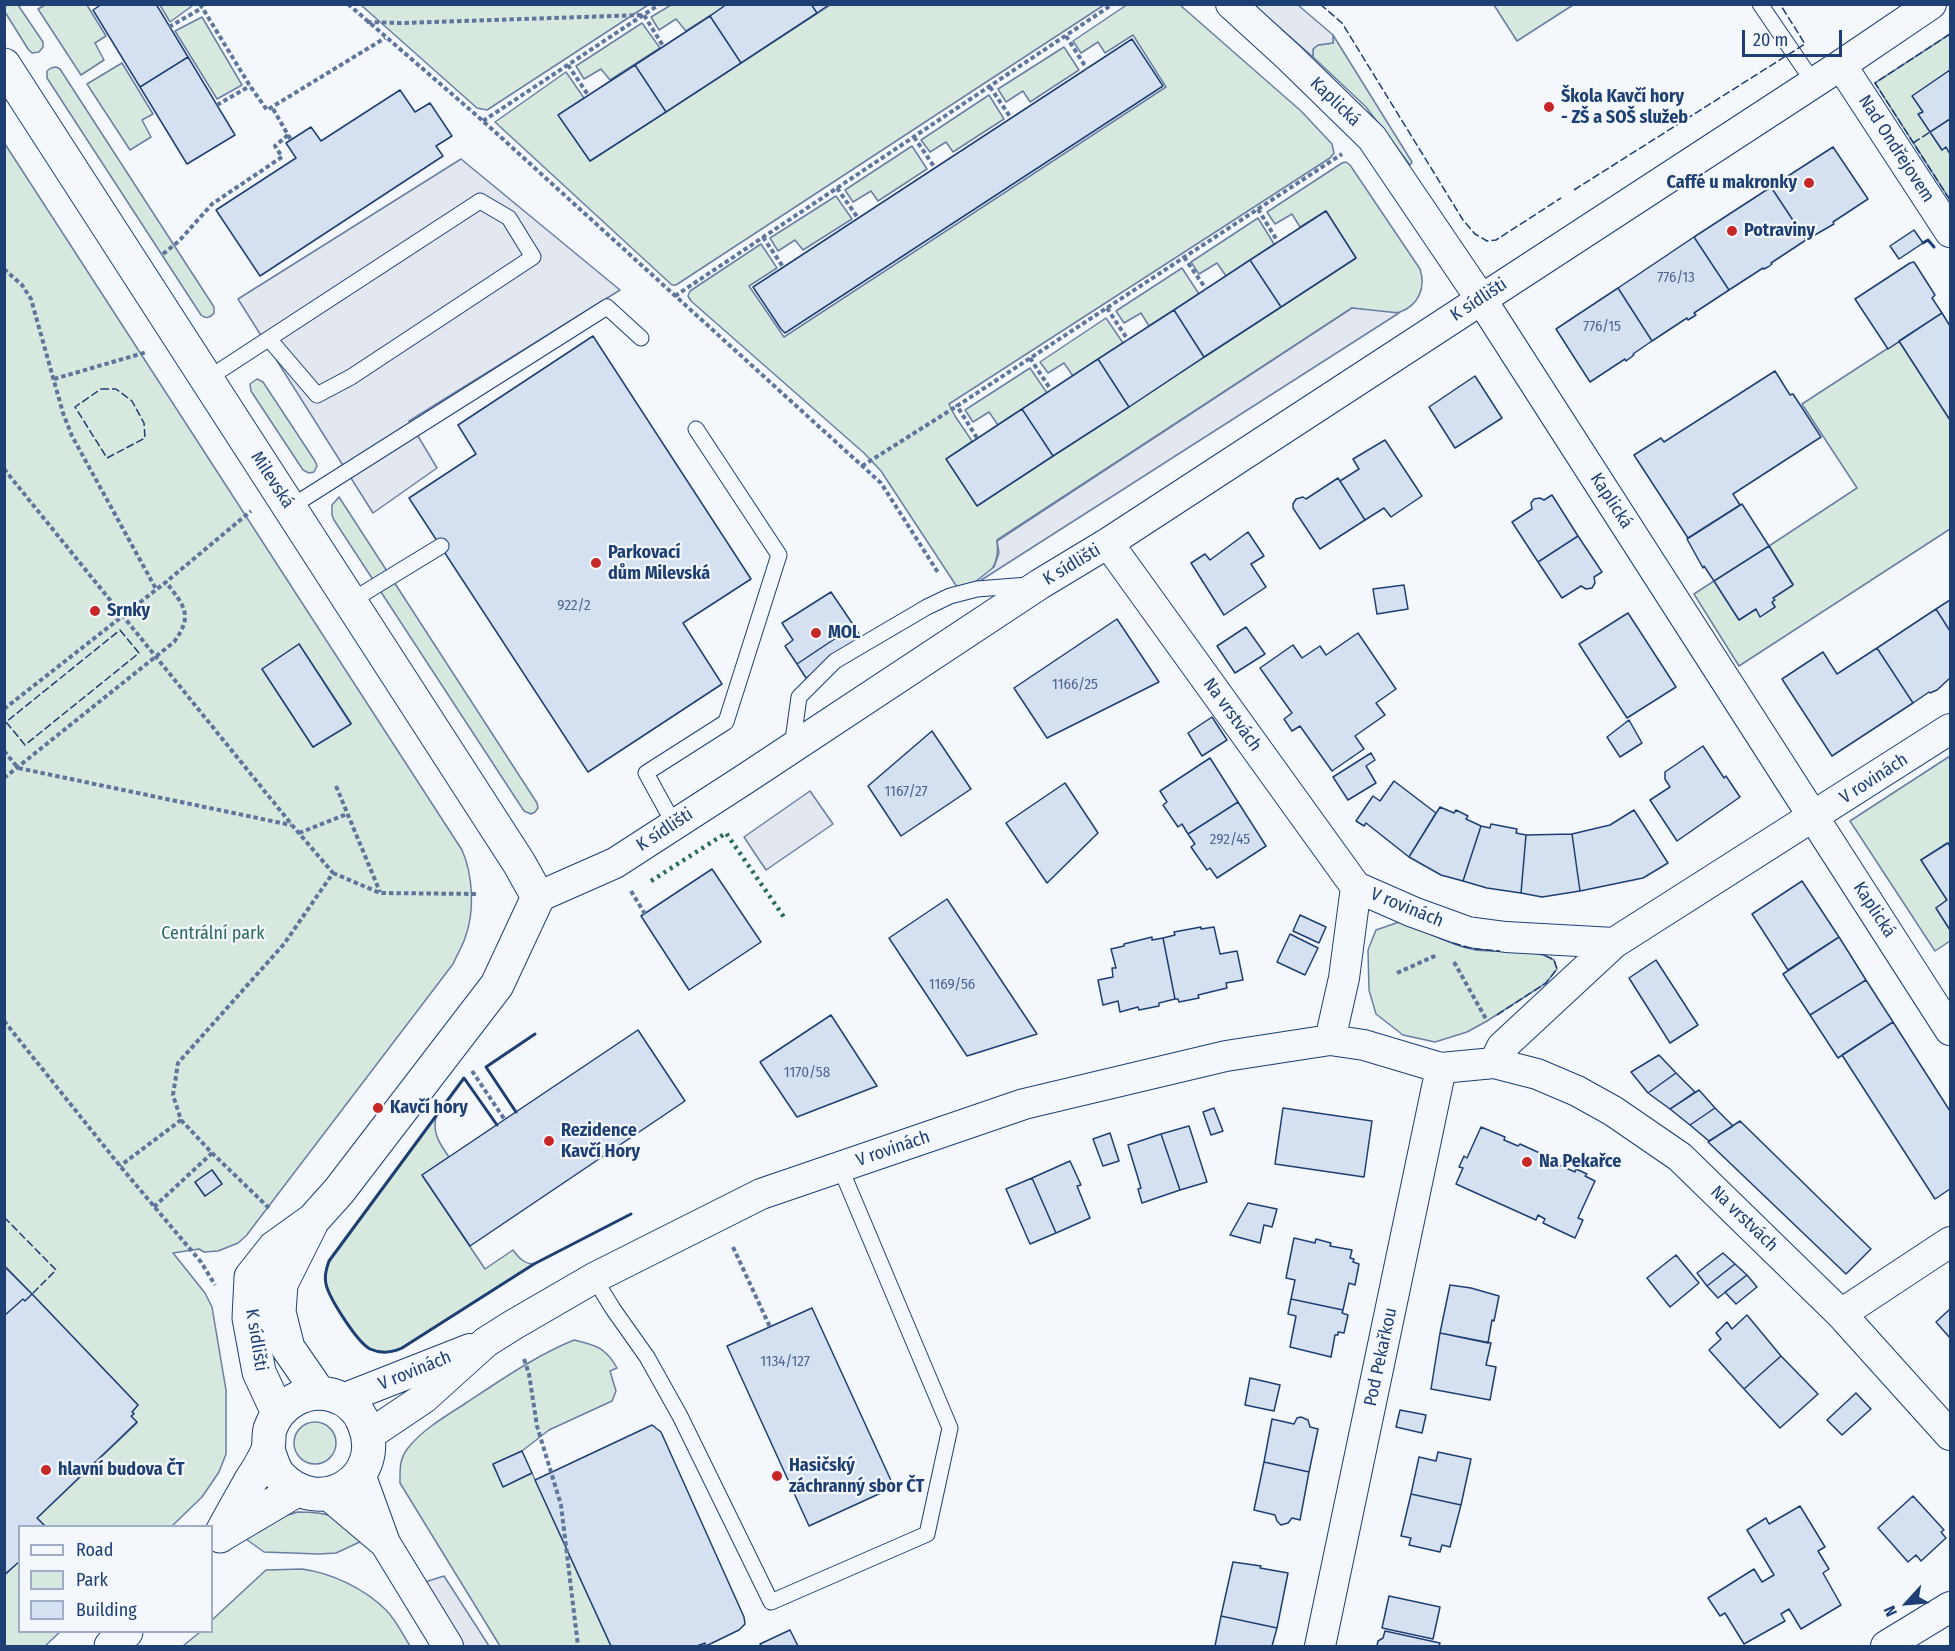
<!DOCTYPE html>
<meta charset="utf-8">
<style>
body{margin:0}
#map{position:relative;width:1955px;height:1651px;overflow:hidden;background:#f4f7fb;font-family:"Fira Sans Condensed",sans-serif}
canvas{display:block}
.frame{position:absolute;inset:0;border:6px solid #1d3f73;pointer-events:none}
.legend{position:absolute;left:18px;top:1525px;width:195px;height:108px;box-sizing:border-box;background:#f4f7fb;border:2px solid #9eadc5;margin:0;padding:8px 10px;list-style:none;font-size:18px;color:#1d3f73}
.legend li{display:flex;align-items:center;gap:12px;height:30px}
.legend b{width:30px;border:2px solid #9eadc5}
.north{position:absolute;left:1877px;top:1573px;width:60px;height:60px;-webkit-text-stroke:4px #f4f7fb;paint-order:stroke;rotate:244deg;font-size:16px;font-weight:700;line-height:24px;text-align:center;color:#1d3f73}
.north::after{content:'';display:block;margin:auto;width:21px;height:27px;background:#1d3f73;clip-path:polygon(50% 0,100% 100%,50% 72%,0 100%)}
.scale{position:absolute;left:1742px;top:30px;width:100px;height:27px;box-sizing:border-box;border:3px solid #1d3f73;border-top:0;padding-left:8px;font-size:18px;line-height:21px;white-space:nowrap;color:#1d3f73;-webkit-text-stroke:4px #f4f7fb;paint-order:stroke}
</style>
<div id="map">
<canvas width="1955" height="1651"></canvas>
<div class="frame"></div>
<ul class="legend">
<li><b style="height:8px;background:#f4f7fb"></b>Road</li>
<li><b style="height:16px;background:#d7e8df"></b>Park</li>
<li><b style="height:16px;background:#d5e0f0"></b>Building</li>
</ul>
<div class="north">N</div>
<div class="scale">20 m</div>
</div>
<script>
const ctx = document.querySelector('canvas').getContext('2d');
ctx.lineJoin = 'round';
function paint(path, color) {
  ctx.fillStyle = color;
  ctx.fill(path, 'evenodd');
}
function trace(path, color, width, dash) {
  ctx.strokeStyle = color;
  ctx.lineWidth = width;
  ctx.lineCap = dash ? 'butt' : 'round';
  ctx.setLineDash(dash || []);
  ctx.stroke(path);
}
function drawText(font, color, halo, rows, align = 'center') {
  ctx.font = font + ' "Fira Sans Condensed",sans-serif';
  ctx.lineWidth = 4.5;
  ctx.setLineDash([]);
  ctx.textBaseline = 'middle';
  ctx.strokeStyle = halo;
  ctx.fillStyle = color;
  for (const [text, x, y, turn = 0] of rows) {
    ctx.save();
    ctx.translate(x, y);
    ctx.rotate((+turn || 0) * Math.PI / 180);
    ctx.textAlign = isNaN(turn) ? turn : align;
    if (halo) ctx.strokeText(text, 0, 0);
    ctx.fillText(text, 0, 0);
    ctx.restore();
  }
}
const green = new Path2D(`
 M5,4L18,5L43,42V47L39,52L32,53L28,49L5,12Z
 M1128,4L1180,5L1301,111L1332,144L1334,153L1330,158L949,404L955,416L972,441L947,459L978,505L1356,258L1326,211L1300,227L1292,214L1275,224L1267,212L1342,163L1346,162L1350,165L1420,269C1426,287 1419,305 1400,312C1393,315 1362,309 1352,308L997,540C1001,572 984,577 961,593L881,471L864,453L691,301L688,296L690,291L761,244L777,268L749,286L784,337L1166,87L1133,35L1105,53L1098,42L1081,53L1073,41Z
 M45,5H87L106,36L95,43L104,60L81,75L38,9Z
 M191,5L192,6L170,22L160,5Z
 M361,5H648L487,110L477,108Z
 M671,5H727L686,31L676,19L659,30L651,17Z
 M830,5H1104L676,285H672L495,122L566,72L584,98L559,115L590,161Z
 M1494,5H1573L1517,41Z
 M202,17L242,85L217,99L175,31Z
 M642,23L660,48L610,80L601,69L584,79L576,66Z
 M1950,34V70L1913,96L1923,112L1919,114L1942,150L1946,147L1950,154V200L1875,83Z
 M1333,35L1412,162L1410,165L1366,107L1313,57V49L1318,45L1333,43Z
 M1064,47L1079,70L1030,102L1023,91L1006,102L998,89Z
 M122,63L153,114L142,120L151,137L130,150L87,84Z
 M56,67L60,69L214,307V313C210,318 206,319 201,315L47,78V71L51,68Z
 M989,95L1004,119L953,152L946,142L930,152L921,140Z
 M5,144L462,850C473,875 475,912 465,938C462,947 457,955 453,964L246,1236L238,1243L218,1251L204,1252L199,1249L173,1253L205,1293L212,1307L226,1390V1454L219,1472L202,1497L172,1526H45L37,1518L137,1423L131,1416L134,1414L132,1412L138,1405L5,1266ZM299,644L351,723L313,747L262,669ZM212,1170L222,1184L205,1196L195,1182Z
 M912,146L927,169L878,201L871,191L853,202L845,190Z
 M836,196L852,219L803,250L795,240L778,251L770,238Z
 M1258,218L1274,244L1226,276L1217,263L1199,274L1191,262Z
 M1182,268L1199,294L1149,326L1141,313L1124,323L1116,311Z
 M1106,318L1123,343L1073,376L1064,363L1048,373L1040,362Z
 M1899,341L1950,420V529L1739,666L1694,594L1714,581L1739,620L1756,609L1761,616L1775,607L1772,602L1774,600L1773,598L1793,584L1769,546L1857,488L1802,404Z
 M1030,368L1047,393L998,425L989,412L973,422L965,410Z
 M257,379L263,382L315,461L317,466L314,472L309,473L303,470L251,391L250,384Z
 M339,497L537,803L538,808L535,812L531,814L524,811L334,520L332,515V505Z
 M1950,756V847L1947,843L1921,860L1947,900L1936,908L1950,930V941L1935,951L1850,821Z
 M1402,921C1423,930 1454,947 1476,950C1501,953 1532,947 1554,960L1557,969L1546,983L1487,1021L1467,1032L1435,1042L1403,1035L1376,1014L1369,990L1368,950L1376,930Z
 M437,1114C431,1131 439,1143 449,1157L422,1175L485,1269L513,1250C519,1258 524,1264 534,1264L402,1348C391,1352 381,1354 371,1349C356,1342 327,1296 325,1280C325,1272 328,1265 331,1258Z
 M574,1340C596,1345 606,1348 617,1368L610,1371L616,1391L612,1401L549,1430L522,1451L493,1465L503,1486L532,1473L611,1646H500L400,1483C400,1470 399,1459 408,1448C423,1429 446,1416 466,1403C501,1380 535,1356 574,1340Z
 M294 1443a21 21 0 1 1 42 0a21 21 0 1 1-42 0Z
 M298,1512C336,1512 335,1517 362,1541L336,1553L319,1554L264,1552L246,1539L281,1517Z
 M19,1561L20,1632H60L45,1646H5V1575Z
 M302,1569C332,1573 365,1589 386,1610C396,1620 403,1635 410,1646H183L200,1632H212V1620L266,1570Z`);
const parking = new Path2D(`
 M1254,5H1298L1333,35V43L1318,45L1313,49V57Z
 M461,159L620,290L409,421L437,468L373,513L238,299Z
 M1352,308L1399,313L961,593L994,567L999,553L997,541Z
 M810,791L833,824L766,870L744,837Z
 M444,1576L489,1646H461L422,1583Z`);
const building = new Path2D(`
 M102,4H156L188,57L140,87L93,10Z
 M727,4H811L817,13L741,63L710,16Z
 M811,4H830L817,13Z
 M710,16L741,63L666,112L635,65Z
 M1132,39L1163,86L785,333L781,329L753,287Z
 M188,57L235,135L187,164L140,87Z
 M635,65L666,112L590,161L558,115Z
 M1950,70V119L1930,132L1918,114L1923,112L1912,96Z
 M400,90L415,112L430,103L452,136L436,146L443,156L260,276L216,210L296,158L286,143L311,127L321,141Z
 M1950,119V154L1946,147L1942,150L1930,132Z
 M1833,147L1868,199L1833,222L1834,224L1806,240L1771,187Z
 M1771,187L1806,240L1771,263L1772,264L1768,267L1764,269L1763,268L1729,290L1694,237Z
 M1326,211L1356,258L1281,307L1250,260Z
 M1914,230L1923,243L1899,259L1890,246Z
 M1694,237L1729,290L1694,313L1696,315L1688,320L1687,318L1652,341L1618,288Z
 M1250,260L1281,307L1204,357L1174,310Z
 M1914,262L1935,295L1932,298L1942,313L1888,349L1855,299L1910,263Z
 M1618,288L1652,341L1633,354L1634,355L1626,361L1625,359L1590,382L1556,329Z
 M1174,310L1204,357L1129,407L1098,359Z
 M1942,313L1950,326V420L1899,341Z
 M593,336L751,579L683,623L722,684L588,772L409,498L476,454L458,425Z
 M1098,359L1129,407L1053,456L1022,409Z
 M1775,371L1790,395L1793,394L1821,437L1733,494L1740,505L1688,538L1634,455L1661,438L1664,442Z
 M1475,376L1502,418L1455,448L1429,407Z
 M1022,409L1053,456L977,506L946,459Z
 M1385,440L1422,496L1391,517L1384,508L1365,520L1340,481L1359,469L1353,459Z
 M1338,478L1365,520L1320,549L1293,508V504L1296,499L1303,497L1306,499Z
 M1552,495L1578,536L1538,562L1512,522L1532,509L1531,503L1534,499L1540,498L1544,500Z
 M1742,504L1769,546L1714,581L1704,566L1703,568L1687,539Z
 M1248,532L1264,556L1251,564L1266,587L1224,615L1191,563L1205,554L1210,560Z
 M1578,536L1602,572L1594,577L1595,583L1592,588L1586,589L1581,586L1562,598L1538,562Z
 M1769,546L1793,585L1773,598L1775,600L1772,602L1775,607L1760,617L1756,609L1739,620L1714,581Z
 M1404,585L1408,609L1377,614L1373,589Z
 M831,592L854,626L797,664L785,646L793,640L782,623Z
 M1950,600V631L1936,609Z
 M1936,609L1950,631V678L1937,690L1930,693L1929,692L1913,703L1877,648Z
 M1628,613L1676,687L1627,718L1579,644Z
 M1117,619L1159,682L1047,738L1014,688Z
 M854,626L863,640L806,678L797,664Z
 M1246,627L1265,654L1235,673L1217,646Z
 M1358,633L1396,689L1376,703L1385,715L1355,736L1364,749L1332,771L1300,726L1292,731L1284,719L1292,713L1260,668L1293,645L1302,658L1320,646L1326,655Z
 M299,644L351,724L313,747L262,669Z
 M1877,648L1913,703L1832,756L1782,679L1823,652L1837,674Z
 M1212,717L1227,740L1202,756L1188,733Z
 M1629,720L1642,743L1620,757L1607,737Z
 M932,731L971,789L901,836L868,786Z
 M1703,746L1724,778L1726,776L1740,797L1677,841L1650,800L1670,787L1665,779V772Z
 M1371,753L1375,760L1366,766L1376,783L1348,800L1333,777Z
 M1210,758L1238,802L1188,834L1182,824L1178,827L1163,805L1167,802L1160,791Z
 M1394,781L1436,813L1409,857L1366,823L1364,826L1356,821L1373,796L1380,801Z
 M1065,783L1098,833L1047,883L1006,823Z
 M1238,802L1266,846L1217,878L1210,868L1207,870L1191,847L1195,844L1188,834Z
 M1440,807L1454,813L1456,810L1468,816L1466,819L1481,826L1463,881L1441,875L1409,857Z
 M1634,810L1668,863L1643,878L1580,891L1572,834L1610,825Z
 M1491,824L1517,829L1516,833L1526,835L1521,893L1487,888L1463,881L1481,826L1490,828Z
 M1572,834L1580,891L1542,897L1521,893L1526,835Z
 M1948,843L1950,847V930L1936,908L1947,900L1921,860Z
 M712,869L761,942L689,990L641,916Z
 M1802,881L1839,937L1788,970L1752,914Z
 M947,899L1037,1034L967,1056L889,938Z
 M1300,915L1326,927L1319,943L1293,931Z
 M1201,927V929L1214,927L1220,954L1237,951L1243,980L1226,983L1227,988L1198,995L1199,998L1179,1002L1178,999H1175L1163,938L1175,935L1174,932Z
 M1290,934L1318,948L1305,975L1277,962Z
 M1152,937V940L1163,938L1175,999L1159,1003V1006L1139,1010L1138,1007L1120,1012L1118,1001L1103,1005L1098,980L1113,977L1112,968H1116L1111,949L1124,946V944Z
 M1839,937L1866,980L1810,1015L1783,974Z
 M1656,960L1698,1025L1670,1043L1629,978Z
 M1866,980L1893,1022L1838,1058L1810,1015Z
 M831,1015L877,1086L797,1117L760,1062Z
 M1893,1022L1950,1111V1189L1935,1199L1842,1055Z
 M638,1030L685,1101L470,1246L422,1175Z
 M1659,1055L1676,1073L1648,1093L1631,1072Z
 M1676,1073L1695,1092L1670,1109L1648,1093Z
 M1699,1090L1715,1108L1690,1125L1670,1109Z
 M1214,1108L1223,1131L1211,1135L1203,1112Z
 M1283,1108L1372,1121L1364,1177L1275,1164Z
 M1715,1108L1733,1126L1709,1141L1690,1125Z
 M1740,1121L1871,1249L1846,1274L1708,1142Z
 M1189,1126L1207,1182L1180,1190L1161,1134Z
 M1481,1127L1505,1137L1504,1140L1518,1146L1520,1144L1555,1160V1163L1575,1172L1576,1169L1587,1174L1585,1176L1595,1181L1578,1218L1583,1220L1575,1238L1543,1223L1545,1219L1538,1215L1536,1220L1456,1184L1463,1168L1459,1167L1464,1156L1467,1158Z
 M1110,1133L1119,1161L1103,1166L1093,1139Z
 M1161,1134L1180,1190L1142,1203L1138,1189L1141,1188L1128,1145Z
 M1070,1161L1081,1185L1077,1186L1090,1218L1056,1233L1032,1178Z
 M212,1170L222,1184L205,1196L195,1182Z
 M1032,1178L1056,1233L1030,1244L1006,1189Z
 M1248,1203L1277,1209L1272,1227L1264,1225L1260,1243L1230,1235Z
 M1294,1238L1315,1243L1316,1239L1331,1243L1330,1246L1352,1250L1350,1258L1354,1259L1353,1262L1359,1264L1355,1285L1349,1283L1343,1310L1291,1299L1295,1280L1286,1278Z
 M1723,1253L1735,1264L1707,1286L1697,1273Z
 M1676,1255L1699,1283L1670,1307L1647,1278Z
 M1735,1264L1747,1275L1718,1298L1707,1286Z
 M4,1266L32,1294L25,1301L23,1299L4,1316Z
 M1747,1275L1757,1287L1736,1304L1725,1292Z
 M1450,1285L1471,1288L1499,1296L1494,1321L1492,1320L1488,1343L1440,1333Z
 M32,1294L138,1405L132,1412L134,1414L131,1416L137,1422L37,1518L45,1526H20V1561L4,1575V1316L23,1299L25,1301Z
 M1291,1299L1343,1310L1342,1313L1348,1315L1344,1333L1338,1332V1335H1335L1331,1357L1290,1347L1296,1316L1288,1314Z
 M812,1308L894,1487L809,1526L727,1346Z
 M1950,1309V1338L1936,1322Z
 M1747,1315L1781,1356L1744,1389L1709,1350L1721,1339L1716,1333L1727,1322L1732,1329Z
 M1440,1333L1491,1343L1486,1365L1496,1367L1490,1400L1431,1389Z
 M1781,1356L1818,1394L1780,1428L1744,1389Z
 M1250,1378L1280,1385L1274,1411L1245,1405Z
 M1856,1393L1871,1409L1842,1435L1827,1420Z
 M1400,1410L1426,1415L1422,1433L1396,1427Z
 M1301,1417L1308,1420L1310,1427L1318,1429L1309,1472L1264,1462L1272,1419L1294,1424L1297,1418Z
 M652,1425L661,1432L744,1617L745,1624L739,1630L706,1646L705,1643L697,1646H611L535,1480Z
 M522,1451L532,1473L503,1487L493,1464Z
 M1438,1452L1471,1459L1461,1505L1411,1494L1419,1457L1436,1461Z
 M1264,1462L1309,1472L1300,1520L1292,1518L1288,1523L1281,1525L1277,1521L1275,1515L1254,1510Z
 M1411,1494L1461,1505L1450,1547L1442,1545L1440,1552L1409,1545L1411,1538L1401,1536Z
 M1913,1496L1944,1530L1941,1532L1946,1538L1921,1561L1916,1555L1908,1562L1878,1528Z
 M1800,1506L1825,1547L1818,1551L1829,1569L1823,1573L1841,1605L1801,1629L1789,1609L1781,1614L1785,1621L1744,1644L1725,1613L1720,1616L1708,1598L1754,1569L1762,1582L1774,1575L1747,1530L1766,1518L1769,1524Z
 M1233,1562L1261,1566L1260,1568L1288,1573L1277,1628L1221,1616Z
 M1389,1596L1440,1607L1433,1639L1382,1628Z
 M1221,1616L1277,1628L1272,1646H1215Z
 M790,1630L798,1646H762L760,1644Z
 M1385,1631L1440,1643L1439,1646H1377L1378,1641L1383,1638Z`);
const path = new Path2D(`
 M200,4L250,86L267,110L385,38
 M348,4L483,121L881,483L939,574
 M367,22L401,23L644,15L663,46
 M169,27L202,8
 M1066,36L1087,69
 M568,65L588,95
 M990,87L1011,118
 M217,105L250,86
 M483,121L660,4
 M288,135L291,140
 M914,137L935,168
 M837,188L858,218
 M1258,209L1278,242
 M763,237L783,267
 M163,254L179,241L212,204L282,157L275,146L288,135L272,107
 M1184,257L1206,289
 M4,269L22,285L31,299L63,413L72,436L156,589
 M675,296L1113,4
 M1107,308L1128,340
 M1030,358L1051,390
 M54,379L147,352
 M977,438L957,406L1342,154
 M862,466L957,406
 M4,469L292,825L333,873L284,944L178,1063L173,1095L181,1120L120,1166
 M4,709L166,582L251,511
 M4,751L18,768L291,825
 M4,778L174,642C194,615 184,606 166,582
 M336,786L380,892
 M299,833L347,814
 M333,873L380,893L478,894
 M631,891L645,914
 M1454,962L1486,1019
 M1397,973L1437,955
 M4,1021L120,1166L201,1262L215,1285
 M472,1071L505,1120
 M181,1120L212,1153L270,1209
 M154,1207L212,1153
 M733,1247L770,1327
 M524,1359L529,1374L537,1426L561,1505L578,1646`);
const lane = new Path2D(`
 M1760,4L1814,83
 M207,379L480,201L509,218L533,257L351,377L317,395L269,339
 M289,508L607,307L641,338
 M351,601L441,546
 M792,747L799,697L835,661L927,607L950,596L977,589L1028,585
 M674,824L646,773L726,722L779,555L696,429
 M594,1278L613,1309L647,1357L680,1416L771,1602L927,1534L950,1428L840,1167`);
const street = new Path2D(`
 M1231,4L1289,57L1372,138L1481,299L1950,1030
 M1841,65L1950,232
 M1108,543L1356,887
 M1356,887L1413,912L1468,932L1506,937L1614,943
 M538,897L615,863L745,779L1040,584L1108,543L1841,65L1931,4
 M1330,1040L1344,978L1356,887
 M1494,1063L1502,1047L1614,943L1950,729
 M1841,1314L1950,1242
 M343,1399L470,1349
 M369,1435L424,1398L486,1342L513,1325L594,1278L761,1194L1024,1104L1226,1056L1330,1040L1364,1045L1441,1068L1494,1063L1537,1074L1577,1091L1613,1111L1680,1157L1841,1314L1950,1435
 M360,1474L385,1543L448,1646
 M327,1494L385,1543
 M1320,1646L1441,1068
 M1886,1646L1950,1607`);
const secondary = new Path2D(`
 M4,65L519,863L538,897L497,985L339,1191L313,1220L274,1248L251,1277L249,1318L259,1372L278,1413
 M311,1224L281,1284L279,1312L288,1348L319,1393
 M221,1535L297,1490
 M220,1536C230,1517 241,1498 251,1480C257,1471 263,1461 267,1452C270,1445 268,1436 270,1429C279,1404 305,1388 332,1395C347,1399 359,1410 364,1424C387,1479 319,1520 279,1475C274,1469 271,1458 268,1450
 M111,1646L126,1632`);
const hedge = new Path2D(`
 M651,881L726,833L786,920`);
const fence = new Path2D(`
 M1320,4L1342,23L1463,220L1475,234L1487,241L1496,240L1561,198
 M1950,34L1875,83L1950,200
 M1913,143L1930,132
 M1574,190L1805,44L1780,4
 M101,389H116L132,401L144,423L145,438L107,458L75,407Z
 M120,630L139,653L25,745L6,722Z
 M1453,943L1474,949L1500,951
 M1497,1015L1546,983L1557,969L1554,960L1542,954
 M4,1217L56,1270L32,1294`);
const wall = new Path2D(`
 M1923,243L1928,240L1934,247
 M516,1112L486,1067L535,1034
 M497,1125L464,1078L329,1261C326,1269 324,1276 326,1284C329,1298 357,1342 370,1349C381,1354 391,1353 402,1348L534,1264L631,1214`);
const markers = [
 [1549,107,6,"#c62828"],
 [1809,183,6,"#c62828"],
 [1732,231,6,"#c62828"],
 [596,563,6,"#c62828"],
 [95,611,6,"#c62828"],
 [816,633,6,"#c62828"],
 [378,1108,6,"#c62828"],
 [549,1141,6,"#c62828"],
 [1527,1162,6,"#c62828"],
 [46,1470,6,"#c62828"],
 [777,1476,6,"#c62828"]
];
const numberNames = [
 ["776/13",1676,278],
 ["776/15",1602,327],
 ["922/2",574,606],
 ["1166/25",1075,685],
 ["1167/27",906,792],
 ["292/45",1230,840],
 ["1169/56",952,985],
 ["1170/58",807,1073],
 ["1134/127",785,1362]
];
const poiNames = [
 ["Škola Kavčí hory",1561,97],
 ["- ZŠ a SOŠ služeb",1561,118],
 ["Caffé u makronky",1797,183,"right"],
 ["Potraviny",1744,231],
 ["Parkovací",608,553],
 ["dům Milevská",608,574],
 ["Srnky",107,611],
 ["MOL",828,633],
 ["Kavčí hory",390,1108],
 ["Rezidence",561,1131],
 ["Kavčí Hory",561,1152],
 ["Na Pekařce",1539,1162],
 ["Hasičský",789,1466],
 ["záchranný sbor ČT",789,1487],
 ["hlavní budova ČT",58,1470]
];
const streetNames = [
 ["Kaplická",1335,102,44],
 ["Nad Ondřejovem",1896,149,57],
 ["K sídlišti",1479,300,-33],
 ["Milevská",272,480,57],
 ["Kaplická",1611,501,57],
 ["K sídlišti",1072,565,-31],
 ["Na vrstvách",1232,715,54],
 ["V rovinách",1874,779,-33],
 ["K sídlišti",665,830,-33],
 ["V rovinách",1407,908,22],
 ["Kaplická",1874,910,57],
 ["V rovinách",893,1149,-19],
 ["Na vrstvách",1744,1219,44],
 ["K sídlišti",256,1340,81],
 ["Pod Pekařkou",1381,1357,-78],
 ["V rovinách",415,1371,-22]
];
const parkNames = [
 ["Centrální park",213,934]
];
paint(green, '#d7e8df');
trace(green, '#687fa3', 1.5);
paint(parking, '#e3e8f0');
trace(parking, '#687fa3', 1.5);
paint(building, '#d5e0f0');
trace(building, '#1d3f73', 1.5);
trace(lane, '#1d3f73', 17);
trace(street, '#1d3f73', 32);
trace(secondary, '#1d3f73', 35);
trace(path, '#5e769c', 4, [4.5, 3]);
trace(lane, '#f4f7fb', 15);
trace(street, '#f4f7fb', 30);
trace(secondary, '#f4f7fb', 33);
trace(hedge, '#2c6c60', 4.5, [3, 4.5]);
trace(fence, '#1d3f73', 1.5, [8, 3]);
trace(wall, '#1d3f73', 3);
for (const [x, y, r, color] of markers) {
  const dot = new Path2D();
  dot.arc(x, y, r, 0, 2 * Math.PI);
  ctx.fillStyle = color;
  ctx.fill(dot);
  trace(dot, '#f4f7fb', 2);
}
drawText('15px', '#4b6792', null, numberNames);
drawText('bold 18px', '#1d3f73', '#f4f7fb', poiNames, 'left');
drawText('18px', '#1d3f73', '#f4f7fb', streetNames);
drawText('18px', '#2c6c60', '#f4f7fb', parkNames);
</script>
